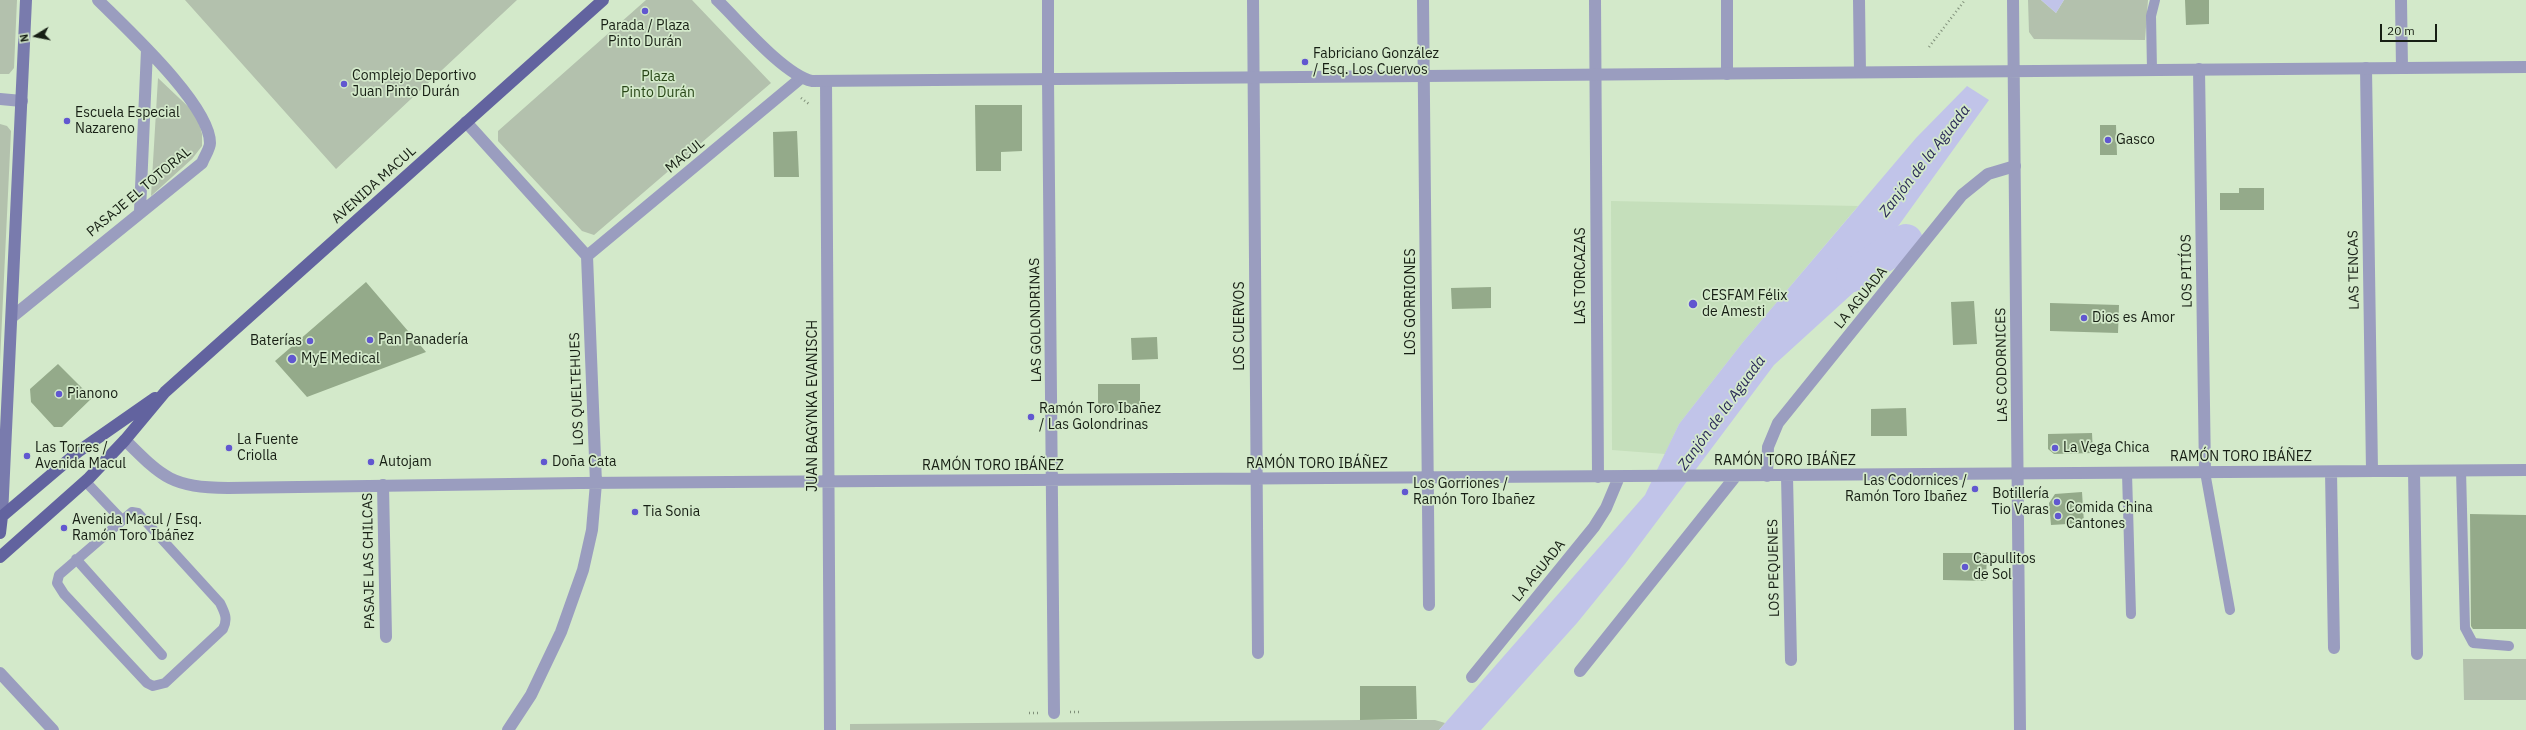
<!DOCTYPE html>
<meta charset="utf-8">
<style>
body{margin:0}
#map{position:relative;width:2526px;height:730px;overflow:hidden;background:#d3e9ca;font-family:"IBM Plex Sans",sans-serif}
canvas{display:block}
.north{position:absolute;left:16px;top:16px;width:40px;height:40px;-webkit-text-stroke:3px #d3e9ca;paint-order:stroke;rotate:260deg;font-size:11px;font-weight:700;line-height:16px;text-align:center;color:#171f14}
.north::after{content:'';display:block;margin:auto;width:14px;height:18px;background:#171f14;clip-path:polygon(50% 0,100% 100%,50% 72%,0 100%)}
.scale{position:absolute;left:2380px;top:24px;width:57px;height:18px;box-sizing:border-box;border:2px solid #171f14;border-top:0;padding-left:5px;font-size:12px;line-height:14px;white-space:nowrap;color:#171f14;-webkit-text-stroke:3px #d3e9ca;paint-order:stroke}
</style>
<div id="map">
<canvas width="2526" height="730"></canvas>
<div class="north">N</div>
<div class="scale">20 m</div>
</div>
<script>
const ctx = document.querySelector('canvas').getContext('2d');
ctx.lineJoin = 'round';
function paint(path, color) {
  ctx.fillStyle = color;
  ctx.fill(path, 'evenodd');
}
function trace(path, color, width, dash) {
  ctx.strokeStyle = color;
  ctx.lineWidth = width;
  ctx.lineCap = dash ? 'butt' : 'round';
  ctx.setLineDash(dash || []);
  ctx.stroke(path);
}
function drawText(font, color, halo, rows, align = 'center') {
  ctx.font = font + ' "IBM Plex Sans",sans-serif';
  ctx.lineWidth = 3.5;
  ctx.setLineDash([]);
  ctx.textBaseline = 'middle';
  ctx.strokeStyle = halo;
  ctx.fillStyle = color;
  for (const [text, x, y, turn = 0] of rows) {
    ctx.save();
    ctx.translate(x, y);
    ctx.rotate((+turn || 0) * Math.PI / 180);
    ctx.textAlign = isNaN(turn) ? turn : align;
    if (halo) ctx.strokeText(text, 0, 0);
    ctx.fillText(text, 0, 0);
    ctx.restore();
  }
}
const built = new Path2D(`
 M1611,201L1858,206L1743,342L1679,424L1665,454L1612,450Z`);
const green = new Path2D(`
 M0,0H17L14,68L9,74H0Z
 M185,0H517L336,169Z
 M646,0H692L771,83L594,235L582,231L498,141V131Z
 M2028,0H2041L2056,13L2064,0H2148L2145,40L2034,39L2029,32Z
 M158,78L197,115L202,134V146L192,159L151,196Z
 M0,124L7,126L11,131L0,361Z
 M2463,659H2526V700H2464Z
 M1360,720H1435L1445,723L1439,730H850V724Z`);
const water = new Path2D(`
 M2041,0H2064L2056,13Z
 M1967,86L1989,100L1886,243L1897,253L1774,365L1625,564L1577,623L1481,730H1439L1645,495L1679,424L1743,342L1916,138Z`);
const river = new Path2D(`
 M1853,275L1906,241`);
const building = new Path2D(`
 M2185,0H2209V24L2186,25Z
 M975,105H1022V151L1001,152V171H976Z
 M2100,125H2116L2117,155H2100Z
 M797,131L799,177H774L773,132Z
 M2239,188H2264V210H2220V193H2239Z
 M366,282L426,352L307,397L275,361Z
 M1491,287V308L1452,309L1451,288Z
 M1974,301L1977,344L1953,345L1951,302Z
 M2050,303L2119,305L2118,333L2050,331Z
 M1157,337L1158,359L1132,360L1131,338Z
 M58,364L92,398L62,427H54L31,402L30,389Z
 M1098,384H1140V411H1098Z
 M1906,408L1907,436H1871V409Z
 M2092,433L2093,453L2054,454L2048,449V434Z
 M2082,492L2084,523L2051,525L2049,503L2055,494Z
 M2470,514L2526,515V629H2473L2471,626Z
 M1943,553H1987L1986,581L1943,580Z
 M1360,686H1416L1417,719L1360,720Z`);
const path = new Path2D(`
 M1929,47L1965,0
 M801,98L809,104
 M1070,712H1079
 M1029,713H1039`);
const service = new Path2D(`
 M2152,70L2151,16L2155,0
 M2461,470L2465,628L2473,643L2509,646
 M2205,472L2230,610
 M2127,473L2131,614
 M85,481L121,519
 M132,512L138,513L220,603C225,613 228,619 223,629L165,683L153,686L147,683L64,594L57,583L59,575Z
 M76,559L162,655`);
const minor = new Path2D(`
 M1253,0L1258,653
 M1423,0L1429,605
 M1595,0L1598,477
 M1859,0L1860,72
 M2401,0L2402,68
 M2366,68L2372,471
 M2199,69L2205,472
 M1727,74V0
 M1048,79L1054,713
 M826,81L830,730
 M0,99L22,101
 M466,122L587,256L596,483L592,530L583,570L561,632L531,695L508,730
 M140,211L147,50
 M587,256L801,78
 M12,317L202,163C204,157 210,149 210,143C210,105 126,28 98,0
 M125,440C164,479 172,487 228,488L580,483L2526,470
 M2414,471L2417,654
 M2331,472L2334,648
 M1767,476L1768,447L1778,423L1962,195L1988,174L2015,166
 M1787,476L1791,660
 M383,485L386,637
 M1580,671L1735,477
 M0,673L53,730
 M1472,677L1594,527L1606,508L1619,477`);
const tertiary = new Path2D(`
 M717,0C740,22 783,74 812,81L2526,67
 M1048,0V79
 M2013,0L2020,730`);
const secondary = new Path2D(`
 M2,516L26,0`);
const primary = new Path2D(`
 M0,518L79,451L155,398
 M0,533L2,516
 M0,557L89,478L125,440L165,392L603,0`);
const markers = [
 [645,11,4,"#6157d0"],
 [1305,62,4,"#6157d0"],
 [344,84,4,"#6157d0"],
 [67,121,4,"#6157d0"],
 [2108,140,4,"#6157d0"],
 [1693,304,5,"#6157d0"],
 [2084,318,4,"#6157d0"],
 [370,340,4,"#6157d0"],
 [310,341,4,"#6157d0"],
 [292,359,5,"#6157d0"],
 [59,394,4,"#6157d0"],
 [1031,417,4,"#6157d0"],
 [229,448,4,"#6157d0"],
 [2055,448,4,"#6157d0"],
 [27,456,4,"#6157d0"],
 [371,462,4,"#6157d0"],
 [544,462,4,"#6157d0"],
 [1975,489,4,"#6157d0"],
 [1405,492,4,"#6157d0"],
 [2057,502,4,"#6157d0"],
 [635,512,4,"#6157d0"],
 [2058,516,4,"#6157d0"],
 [64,528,4,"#6157d0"],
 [1965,567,4,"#6157d0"]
];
const poiNames = [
 ["Parada / Plaza",645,26,"center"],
 ["Pinto Durán",645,42,"center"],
 ["Fabriciano González",1313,54],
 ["/ Esq. Los Cuervos",1313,70],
 ["Complejo Deportivo",352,76],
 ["Juan Pinto Durán",352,92],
 ["Escuela Especial",75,113],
 ["Nazareno",75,129],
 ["Gasco",2116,140],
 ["CESFAM Félix",1702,296],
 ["de Amesti",1702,312],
 ["Dios es Amor",2092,318],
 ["Pan Panadería",378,340],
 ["Baterías",302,341,"right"],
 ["MyE Medical",301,359],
 ["Pianono",67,394],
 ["Ramón Toro Ibañez",1039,409],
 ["/ Las Golondrinas",1039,425],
 ["La Fuente",237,440],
 ["Criolla",237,456],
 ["Las Torres /",35,448],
 ["Avenida Macul",35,464],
 ["La Vega Chica",2063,448],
 ["Autojam",379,462],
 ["Doña Cata",552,462],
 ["Las Codornices /",1967,481,"right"],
 ["Ramón Toro Ibañez",1967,497,"right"],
 ["Los Gorriones /",1413,484],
 ["Ramón Toro Ibañez",1413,500],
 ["Botillería",2049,494,"right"],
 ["Tio Varas",2049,510,"right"],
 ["Comida China",2066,508],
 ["Cantones",2066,524],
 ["Tia Sonia",643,512],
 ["Avenida Macul / Esq.",72,520],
 ["Ramón Toro Ibáñez",72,536],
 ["Capullitos",1973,559],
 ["de Sol",1973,575]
];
const parkNames = [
 ["Plaza",658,77],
 ["Pinto Durán",658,93]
];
const streetNames = [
 ["MACUL",685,156,-39],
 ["AVENIDA MACUL",374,185,-42],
 ["PASAJE EL TOTORAL",139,192,-40],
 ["LAS TENCAS",2354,270,-91],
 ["LOS PITÍOS",2187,271,-91],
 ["LAS TORCAZAS",1581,276,-90],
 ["LA AGUADA",1861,298,-51],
 ["LOS GORRIONES",1411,302,-90],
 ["LAS GOLONDRINAS",1036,320,-91],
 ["LOS CUERVOS",1240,326,-90],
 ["LAS CODORNICES",2002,365,-91],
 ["LOS QUELTEHUES",577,389,-92],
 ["JUAN BAGYNKA EVANISCH",813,406,-90],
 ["RAMÓN TORO IBÁÑEZ",2241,457],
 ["RAMÓN TORO IBÁÑEZ",1785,461],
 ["RAMÓN TORO IBÁÑEZ",1317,464],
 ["RAMÓN TORO IBÁÑEZ",993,466],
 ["PASAJE LAS CHILCAS",369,561,-91],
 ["LOS PEQUENES",1774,568,-91],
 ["LA AGUADA",1539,571,-51]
];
const waterNames = [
 ["Zanjón de la Aguada",1925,161,-52],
 ["Zanjón de la Aguada",1722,413,-54]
];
paint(built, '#c5dfbb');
paint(green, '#b3c1ad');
paint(water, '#c1c4e9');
trace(river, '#c1c4e9', 34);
paint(building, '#94aa8a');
trace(path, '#80907a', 2.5, [1, 3]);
trace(service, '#9a9dbf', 10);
trace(minor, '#9a9dbf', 12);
trace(tertiary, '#9a9dbf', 12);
trace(secondary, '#797bad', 12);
trace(primary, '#62639f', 12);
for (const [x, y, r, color] of markers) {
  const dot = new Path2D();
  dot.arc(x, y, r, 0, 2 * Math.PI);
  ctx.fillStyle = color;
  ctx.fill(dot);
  trace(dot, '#d3e9ca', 1.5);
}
drawText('14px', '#171f14', '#d3e9ca', poiNames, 'left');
drawText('14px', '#284617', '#d3e9ca', parkNames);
drawText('14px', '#171f14', '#d3e9ca', streetNames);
drawText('italic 15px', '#2b2a58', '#d3e9ca', waterNames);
</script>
